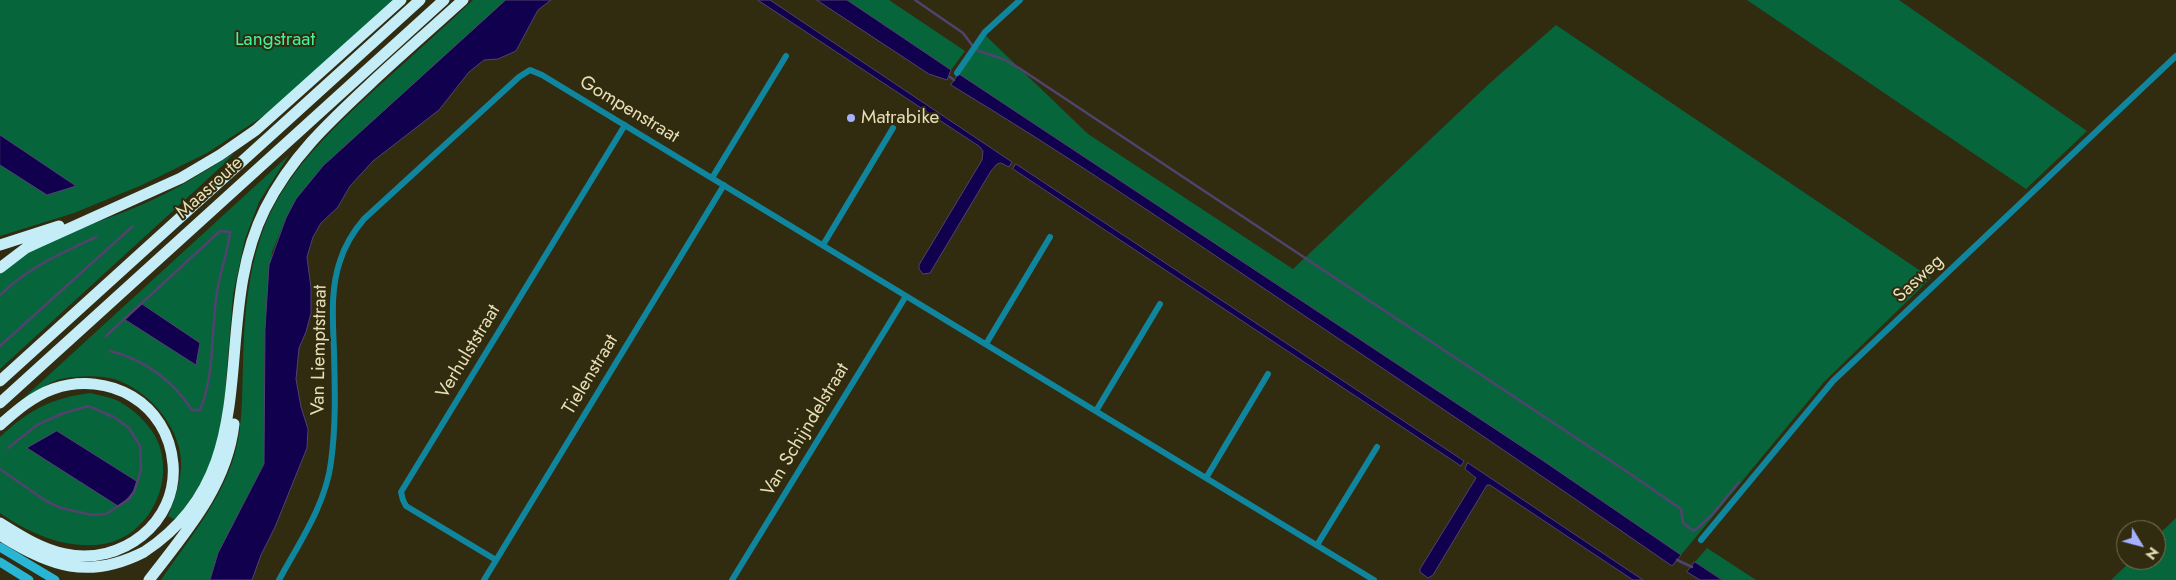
<!DOCTYPE html>
<style>
body{margin:0}
#map{position:relative;width:2176px;height:580px;overflow:hidden;background:#312b10;font-family:Jost,sans-serif}
canvas{display:block}
.north{position:absolute;left:2116px;top:520px;width:50px;height:50px;box-sizing:border-box;background:#312b10;border:1px solid #7a7352;border-radius:50%;rotate:127deg;font-size:14px;font-weight:700;line-height:20px;text-align:center;color:#e7deb5}
.north::after{content:'';display:block;margin:auto;width:18px;height:22px;background:#a5b1fc;clip-path:polygon(50% 0,100% 100%,50% 72%,0 100%)}
</style>
<div id="map">
<canvas width="2176" height="580"></canvas>
<div class="north">N</div>
</div>
<script>
const ctx = document.querySelector('canvas').getContext('2d');
ctx.lineJoin = 'round';
function paint(path, color) {
  ctx.fillStyle = color;
  ctx.fill(path, 'evenodd');
}
function trace(path, color, width, dash) {
  ctx.strokeStyle = color;
  ctx.lineWidth = width;
  ctx.lineCap = dash ? 'butt' : 'round';
  ctx.setLineDash(dash || []);
  ctx.stroke(path);
}
function drawText(font, color, halo, rows, align = 'center') {
  ctx.font = font + ' Jost,sans-serif';
  ctx.lineWidth = 4;
  ctx.setLineDash([]);
  ctx.textBaseline = 'middle';
  ctx.strokeStyle = halo;
  ctx.fillStyle = color;
  for (const [text, x, y, turn = 0] of rows) {
    ctx.save();
    ctx.translate(x, y);
    ctx.rotate((+turn || 0) * Math.PI / 180);
    ctx.textAlign = isNaN(turn) ? turn : align;
    if (halo) ctx.strokeText(text, 0, 0);
    ctx.fillText(text, 0, 0);
    ctx.restore();
  }
}
const green = new Path2D(`
 M0,0H399L268,113L207,153L142,185L74,213L0,236Z
 M473,0H506L323,166L296,199L286,218L272,252L265,329L264,464L218,553L210,580H161C188,540 222,500 235,453C243,424 242,393 243,363C244,321 247,277 261,236C282,174 334,127 381,84C412,56 443,28 473,0Z
 M847,0H889L965,51L951,70Z
 M1747,0H1899L2087,131L2026,189Z
 M1556,25L1931,278L1824,382L1681,555L1542,460L959,74L986,36L1088,134L1293,269L1490,83Z
 M234,153L223,165L0,369V274C39,237 93,226 141,205C174,191 204,172 234,153Z
 M289,155L259,202L245,239L233,295L222,431L205,478L179,516L174,519L168,516C175,499 182,479 181,460C179,425 147,389 114,379C98,375 76,376 61,379C49,381 26,399 15,406Z
 M91,393C100,396 112,397 120,402C134,410 147,422 155,436C178,478 150,536 104,544C67,550 30,534 0,513V437C29,410 51,398 91,393Z
 M2176,518V580H2111L2132,560H2156V537Z
 M1707,548L1756,580H1723L1695,562Z`);
const water = new Path2D(`
 M506,0H551L538,10L516,51L498,59L484,60L469,72L439,110L373,161L350,186L338,207L321,223L313,237L307,257L311,288V313L306,332L299,348L296,379L301,407L308,429L307,448L275,527L261,555L252,580H210L218,553L264,464L265,329L269,265L286,218L296,199L323,166Z
 M758,0H770L1012,162L1009,167L1001,163L997,164L991,171L930,273L923,274L919,269V265L982,160L983,151L980,147Z
 M817,0H847L951,70L947,80L929,74Z
 M959,74L1542,460L1681,555L1672,566C1546,478 1418,392 1290,306C1179,231 1067,155 951,85Z
 M0,135L76,186L47,195L0,165Z
 M1016,164L1464,461L1461,466L1013,169Z
 M142,304L200,343L196,365L124,319Z
 M57,431L138,482C133,494 128,499 118,506L27,448Z
 M1468,463L1643,580H1633L1490,485H1487L1433,575L1428,578L1420,572V569L1476,478L1465,469Z
 M1695,562L1719,578L1723,580H1700L1687,572Z`);
const stream = new Path2D(`
 M915,0L963,33L972,45L979,51L1003,59L1019,68L1629,473L1681,509L1683,523L1694,531L1712,515L1739,482
 M950,77L954,80
 M0,295C29,267 60,254 96,237
 M106,336L220,231L230,232C228,252 220,271 217,292C211,329 215,375 200,410H192C173,381 144,359 110,351
 M0,346L133,226
 M0,469L46,501L61,508L92,515L106,514L128,500L134,492L141,470L140,446L129,428L114,417L88,406L61,414L37,425L8,448
 M1677,560L1692,567`);
const street = new Path2D(`
 M957,73L985,32L1020,0
 M712,178L786,56
 M823,245L893,128
 M986,344L1050,237
 M1096,411L1160,304
 M1206,478L1268,374
 M1701,540L1833,381L2176,56
 M1317,545L1377,447
 M496,560L406,506L403,500L401,492L625,125
 M279,580C299,543 326,504 331,462C336,426 335,389 334,352C333,322 330,290 340,261C345,245 353,232 364,219L519,77L530,70L542,75L1374,580
 M484,580L724,185
 M732,580L906,296`);
const secondary = new Path2D(`
 M0,547L55,580
 M0,562L29,580`);
const highway = new Path2D(`
 M0,245L59,226
 M0,268L26,248L39,242L181,178L220,155L256,130L401,0
 M0,381L420,0
 M0,403L444,0
 M0,425C16,411 33,396 53,389C109,370 168,403 173,464C178,523 121,566 65,554C41,549 21,536 0,523
 M0,535C50,567 89,580 144,552C272,468 207,325 265,209C291,157 329,122 371,83C401,55 432,28 463,0
 M149,580C186,532 227,486 234,424`);
const markers = [
 [851,118,5,"#a5b1fc"]
];
const parkNames = [
 ["Langstraat",275,40]
];
const streetNames = [
 ["Gompenstraat",629,110,31],
 ["Maasroute",210,188,-42],
 ["Sasweg",1919,279,-43],
 ["Van Liemptstraat",320,350,-89],
 ["Verhulststraat",469,352,-59],
 ["Tielenstraat",591,375,-59],
 ["Van Schijndelstraat",806,430,-59]
];
const poiNames = [
 ["Matrabike",861,118]
];
paint(green, '#07653c');
paint(water, '#10004e');
trace(water, '#50436d', 1);
trace(stream, '#50436d', 2.5);
trace(street, '#10869e', 6);
trace(secondary, '#29b6d5', 9);
trace(highway, '#c5edf8', 11);
for (const [x, y, r, color] of markers) {
  const dot = new Path2D();
  dot.arc(x, y, r, 0, 2 * Math.PI);
  ctx.fillStyle = color;
  ctx.fill(dot);
  trace(dot, '#312b10', 2);
}
drawText('19px', '#3df69d', '#312b10', parkNames);
drawText('19px', '#e7deb5', '#312b10', streetNames);
drawText('19px', '#e7deb5', '#312b10', poiNames, 'left');
</script>
